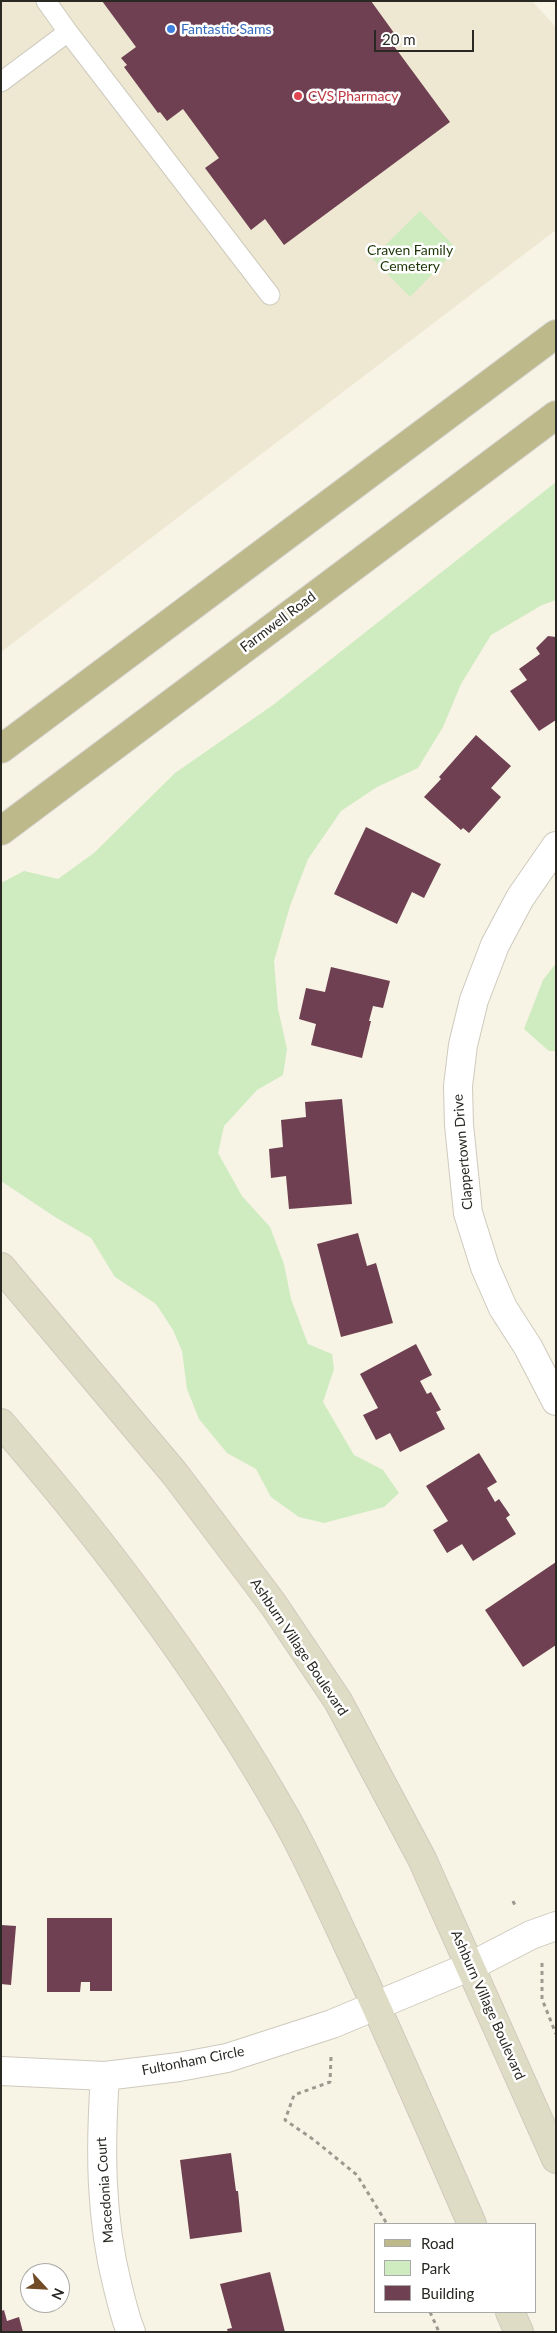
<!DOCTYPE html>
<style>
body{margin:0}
#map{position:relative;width:557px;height:2333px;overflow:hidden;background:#f7f3e5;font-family:Lato,sans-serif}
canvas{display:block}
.frame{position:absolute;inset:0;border:2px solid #292823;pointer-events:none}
.legend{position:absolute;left:374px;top:2223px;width:162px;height:90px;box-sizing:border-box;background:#fff;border:1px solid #a9a9a7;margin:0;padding:6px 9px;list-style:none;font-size:15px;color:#292823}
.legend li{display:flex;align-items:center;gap:10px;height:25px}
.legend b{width:25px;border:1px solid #a9a9a7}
.north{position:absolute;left:20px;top:2263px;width:50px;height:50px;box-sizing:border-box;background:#fff;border:1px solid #a9a9a7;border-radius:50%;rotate:115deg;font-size:14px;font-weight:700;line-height:20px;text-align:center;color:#292823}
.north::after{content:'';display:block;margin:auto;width:18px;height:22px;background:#714c27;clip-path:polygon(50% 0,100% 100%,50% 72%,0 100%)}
.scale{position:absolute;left:374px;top:30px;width:100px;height:22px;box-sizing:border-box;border:2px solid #292823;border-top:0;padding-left:6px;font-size:15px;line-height:18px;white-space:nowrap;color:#292823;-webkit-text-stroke:4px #fff;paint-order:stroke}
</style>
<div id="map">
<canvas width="557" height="2333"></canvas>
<div class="frame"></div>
<ul class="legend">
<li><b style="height:6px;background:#beb98a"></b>Road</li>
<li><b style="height:14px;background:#cfebc0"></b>Park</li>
<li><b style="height:14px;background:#6e4052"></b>Building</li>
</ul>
<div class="north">N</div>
<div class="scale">20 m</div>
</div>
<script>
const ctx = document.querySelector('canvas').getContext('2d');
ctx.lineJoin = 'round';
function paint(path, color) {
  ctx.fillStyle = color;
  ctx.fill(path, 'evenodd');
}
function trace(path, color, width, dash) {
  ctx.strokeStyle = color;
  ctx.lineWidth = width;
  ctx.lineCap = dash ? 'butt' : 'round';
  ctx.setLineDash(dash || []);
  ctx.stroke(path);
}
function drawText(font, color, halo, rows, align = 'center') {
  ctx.font = font + ' Lato,sans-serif';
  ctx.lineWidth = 5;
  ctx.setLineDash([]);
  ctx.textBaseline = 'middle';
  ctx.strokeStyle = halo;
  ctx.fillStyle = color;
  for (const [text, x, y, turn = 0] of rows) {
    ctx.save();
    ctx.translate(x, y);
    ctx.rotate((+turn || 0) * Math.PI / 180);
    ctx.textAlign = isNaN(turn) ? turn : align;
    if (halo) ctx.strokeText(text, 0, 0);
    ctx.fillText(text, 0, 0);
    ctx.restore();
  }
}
const built = new Path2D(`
 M1,1H532L556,27V230L1,652Z`);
const green = new Path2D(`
 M420,211L457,249L410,297L372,258Z
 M556,482V600L542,605L491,635L461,684L443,727L418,768L377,787L341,811L308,859L290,906L274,961L278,1009L287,1049L283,1075L257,1090L224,1126L218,1153L242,1196L270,1227L284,1264L291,1299L308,1344L332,1354L334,1369L323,1402L354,1455L383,1470L399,1493L384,1507L324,1523L299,1517L271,1497L256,1469L227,1453L199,1419L187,1389L182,1351L173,1330L156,1304L115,1277L91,1238L55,1217L1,1181V883L24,871L58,879L94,853L175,773L273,705Z
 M556,963V1051H549L524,1029L543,980Z`);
const building = new Path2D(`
 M102,1H371L397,37L391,42L450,122L284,245L265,219L251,230L205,168L219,158L183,109L167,121L160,112L158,113L124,67L127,65L121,58L136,47Z
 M548,636L556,637V720L539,731L510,691L527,680L519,669L540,654L536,648Z
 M476,735L511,766L491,788L501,797L469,833L463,828L461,830L424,797L441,779L439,777Z
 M366,827L441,864L424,898L412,892L397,924L334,894Z
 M331,967L390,981L383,1008L373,1006L369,1021H371L362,1058L311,1045L316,1024L299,1019L306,988L325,992Z
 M342,1099L352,1204L289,1209L286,1176L271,1178L269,1149L283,1147L281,1120L306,1117L305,1102Z
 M358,1233L367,1266L376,1263L393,1323L341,1337L317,1244Z
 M416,1344L432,1375L420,1381L427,1394L431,1392L441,1410L436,1412L445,1429L400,1452L390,1433L376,1440L363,1415L378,1408L360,1374Z
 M479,1453L497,1482L487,1488L495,1502L499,1499L510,1515L506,1518L516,1534L473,1561L462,1544L447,1553L433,1530L448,1521L426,1486Z
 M556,1562V1645L523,1667L485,1610Z
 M47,1918H112V1991H90V1982H81L80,1992H47Z
 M1,1925L16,1926L11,1985L1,1984Z
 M231,2153L236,2191H238L242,2232L190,2239L180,2160Z
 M270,2272L285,2332H228L227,2329L232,2328L220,2284Z
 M4,2310L7,2321L19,2317L23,2332H1V2311Z`);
const path = new Path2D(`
 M513,1901L516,1908
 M542,1963V1999L556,2034
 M331,2057L330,2082L294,2095L285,2120L314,2140L357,2175L387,2224
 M430,2312L439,2332`);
const lane = new Path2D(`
 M68,32L270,295
 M1,82L68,32L46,1`);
const street = new Path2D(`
 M556,846L520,898L495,945L474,1000L463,1045L458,1086L459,1125L468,1213L485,1267L503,1308L528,1347L556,1401
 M1,2071L105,2076L179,2067L227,2058L332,2024L471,1966L531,1935L556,1926
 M105,2076C100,2148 100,2218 118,2288C122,2303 125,2318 131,2332`);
const secondary = new Path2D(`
 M1,1267L175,1474L273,1604L338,1701L422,1859L556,2159
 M1,1423C107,1545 204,1674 284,1815C307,1855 326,1899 346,1941C390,2035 431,2130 472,2224
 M510,2312L519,2332`);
const primary = new Path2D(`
 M1,749L556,334
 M1,831L556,415`);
const markers = [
 [171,29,5,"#3f7fe0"],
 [298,96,5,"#e0444e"]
];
const shopNames = [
 ["Fantastic Sams",181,29]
];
const healthNames = [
 ["CVS Pharmacy",308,96]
];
const parkNames = [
 ["Craven Family",410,250],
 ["Cemetery",410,266]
];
const streetNames = [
 ["Farmwell Road",278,622,-37],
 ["Clappertown Drive",463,1152,-95],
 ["Ashburn Village Boulevard",299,1647,56],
 ["Ashburn Village Boulevard",488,2005,66],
 ["Fultonham Circle",193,2061,-11],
 ["Macedonia Court",105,2190,-94]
];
paint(built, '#eee8d3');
paint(green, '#cfebc0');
paint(building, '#6e4052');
trace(lane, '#cecabd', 21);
trace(street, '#cecabd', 30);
trace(secondary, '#cecabd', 30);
trace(primary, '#d4d4d3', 30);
trace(path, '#9c9a90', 3, [4, 4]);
trace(lane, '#fff', 19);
trace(street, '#fff', 28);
trace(secondary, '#dedcc4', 28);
trace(primary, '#beb98a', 28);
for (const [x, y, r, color] of markers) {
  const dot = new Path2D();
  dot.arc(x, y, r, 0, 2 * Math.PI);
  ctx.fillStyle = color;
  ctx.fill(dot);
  trace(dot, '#fff', 2);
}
drawText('14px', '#366cbe', '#fff', shopNames, 'left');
drawText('14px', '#be3a42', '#fff', healthNames, 'left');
drawText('14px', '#1c3607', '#fff', parkNames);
drawText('14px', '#292823', '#fff', streetNames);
</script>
